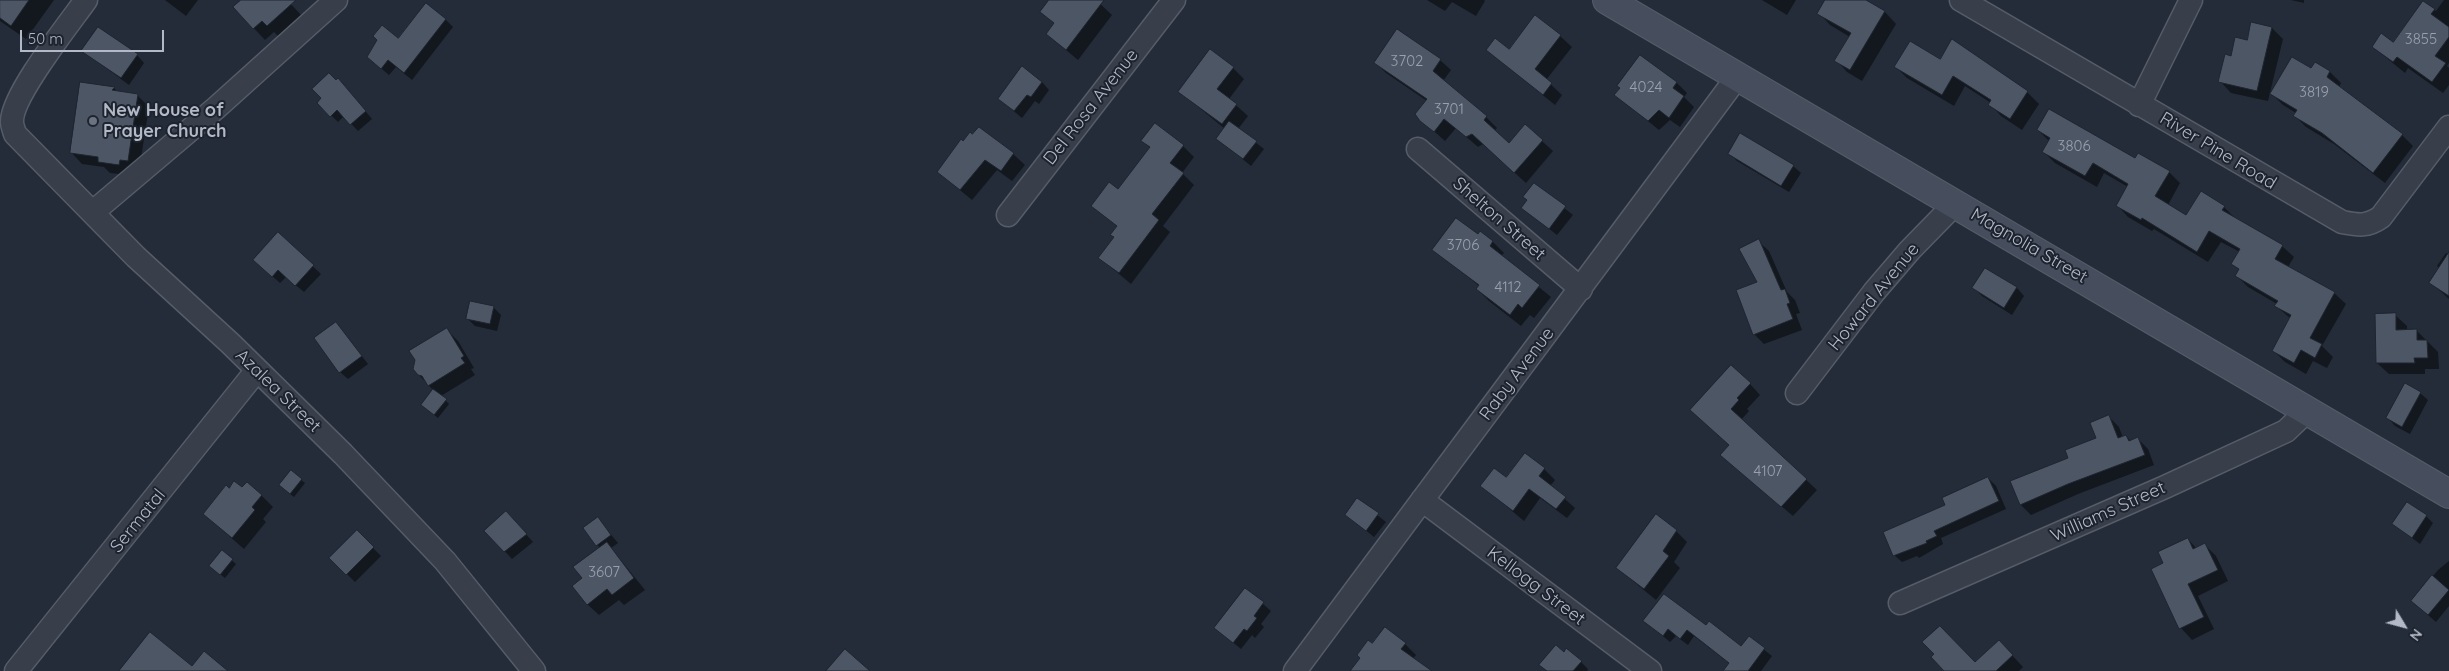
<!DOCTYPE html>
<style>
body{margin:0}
#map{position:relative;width:2449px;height:671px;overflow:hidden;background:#242c39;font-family:Quicksand,sans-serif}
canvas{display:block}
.north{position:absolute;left:2379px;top:601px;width:50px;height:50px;-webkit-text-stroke:4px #1d232f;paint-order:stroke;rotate:127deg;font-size:14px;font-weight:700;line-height:20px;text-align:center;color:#b3b9c6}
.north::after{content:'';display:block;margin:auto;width:18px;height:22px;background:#b3b9c6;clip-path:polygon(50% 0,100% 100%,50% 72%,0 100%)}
.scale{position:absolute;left:20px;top:30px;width:144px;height:22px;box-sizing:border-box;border:2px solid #b3b9c6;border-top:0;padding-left:6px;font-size:15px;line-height:18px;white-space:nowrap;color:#b3b9c6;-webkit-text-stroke:4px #1d232f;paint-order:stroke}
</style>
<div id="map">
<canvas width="2449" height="671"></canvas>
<div class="north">N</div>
<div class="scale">50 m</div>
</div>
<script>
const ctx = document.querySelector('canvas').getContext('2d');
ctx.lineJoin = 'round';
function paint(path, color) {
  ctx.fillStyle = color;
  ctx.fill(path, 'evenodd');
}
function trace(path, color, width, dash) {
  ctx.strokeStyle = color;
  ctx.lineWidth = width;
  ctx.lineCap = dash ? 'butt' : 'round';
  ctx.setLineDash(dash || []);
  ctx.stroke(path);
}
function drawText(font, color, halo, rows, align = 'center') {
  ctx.font = font + ' Quicksand,sans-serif';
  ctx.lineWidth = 4;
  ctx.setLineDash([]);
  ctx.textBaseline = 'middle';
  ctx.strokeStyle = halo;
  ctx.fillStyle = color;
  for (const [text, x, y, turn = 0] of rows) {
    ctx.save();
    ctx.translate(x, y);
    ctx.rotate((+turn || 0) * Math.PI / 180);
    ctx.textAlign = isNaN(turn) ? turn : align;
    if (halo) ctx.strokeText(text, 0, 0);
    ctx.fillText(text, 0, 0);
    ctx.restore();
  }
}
const shadow = new Path2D(`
 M0,0H54L26,39L0,21Z
 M165,0H198L186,16Z
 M243,0H287L302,16L279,37L274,32L265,40L235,8Z
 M1051,0H1096L1112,15L1078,60L1047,34L1055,24L1042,12Z
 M1427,0H1484L1485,1L1476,16L1452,2L1445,11Z
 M1762,0H1796L1787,15Z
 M1827,0H1860L1885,12L1896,24L1862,81L1847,72L1836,60L1850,37L1830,25L1819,13Z
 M2291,0H2304V3Z
 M2444,0H2449V63L2447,66L2449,68V85L2443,93L2408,68L2405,73L2373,47L2393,44L2423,2L2436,11Z
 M445,19L453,27L412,80L396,67L389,75L376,64L399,40Z
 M2272,28L2283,39L2268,101L2231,93L2220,81L2232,58L2248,41Z
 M1560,36L1572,47L1546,80L1562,95L1555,105L1487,50L1509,51Z
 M1952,40L2027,92L2039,104L2022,130L2001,116L1990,104L1991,103L1965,86L1954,106L1907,78L1896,67L1940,61Z
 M83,51L137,55L144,63L129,85Z
 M1640,57L1677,83L1687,93L1684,97L1694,107L1680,127L1670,120L1659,130L1616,95Z
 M1440,60L1451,70L1443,81L1486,117L1497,128L1494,131L1509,144L1525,126L1553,151L1526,183L1483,144L1478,147L1456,128L1445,141L1427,125V101L1386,73L1375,62Z
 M2315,64L2330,72L2341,83L2339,87L2402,135L2413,146L2385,183L2334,144L2306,127L2295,116L2296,113L2283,105L2272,94L2312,70Z
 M1233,68L1244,79L1229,99L1248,116L1238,129L1264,149L1251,166L1218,139L1225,129L1180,92Z
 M336,82L345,87L372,119L358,131L344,116L338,122L319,103Z
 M1042,82L1049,90L1039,104L1035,101L1022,118L999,99Z
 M81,83L114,88L119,93L137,95L149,107L139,171L130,175L110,173L104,167L82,164L71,152Z
 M2038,130L2136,159L2169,172L2180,183L2168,205L2186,217L2224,207L2235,218L2282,246L2294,257L2288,267L2334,293L2346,304L2322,346L2333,357L2327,368L2313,361L2306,374L2285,362L2273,350L2291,319L2276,306L2277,304L2248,287L2237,276L2240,271L2233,264L2240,252L2221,242L2208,262L2154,229L2152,231L2128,217L2117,205L2128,187L2104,173L2097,187L2055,163L2044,152L2050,142Z
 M962,141L1013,154L1025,165L1012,181L997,170L972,200L938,172Z
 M1143,141L1183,146L1194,157L1182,173L1194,185L1163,226L1170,232L1131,284L1100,258L1115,238L1118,227L1093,206L1118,191L1150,148Z
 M1729,153L1793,166L1801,173L1789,192L1737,161Z
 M1534,184L1573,215L1557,235L1523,208L1528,200Z
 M278,234L321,274L304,292L286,277L280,283L262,267Z
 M1478,236L1493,242L1504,253L1501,256L1551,297L1534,318L1530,315L1521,326L1489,301L1477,289L1480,287L1434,249Z
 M1758,241L1769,251L1787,292L1795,300L1800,313L1796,314L1802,330L1764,344L1754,334L1758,283Z
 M2446,253L2449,254V299L2431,283L2440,269L2437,266Z
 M1985,270L2017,288L2024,296L2012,315L1982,296L1974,288Z
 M493,307L501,315L497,331L475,326L468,319Z
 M2395,315L2407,326V331L2416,330L2438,352L2439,369H2425V374H2389L2377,363Z
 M336,323L368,364L348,379L340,372Z
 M447,330L458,341L474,368L471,369L475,375L441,396L449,404L438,418L426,408L434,391L418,374L416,360Z
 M1750,384L1760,395L1747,409L1749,411L1741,420L1817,490L1793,516L1733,465L1731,446L1703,420Z
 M2420,393L2428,400L2410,434L2395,426L2388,418Z
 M2109,417L2119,427L2123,438L2126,436L2131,441L2138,439L2148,449L2154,465L2078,494L2031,515L2021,505L2012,482L2069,458L2098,438Z
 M1544,469L1555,480L1550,486L1575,508L1567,518L1540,498L1524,521L1482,486Z
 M1988,478L1996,486L2006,509L1941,538L1943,544L1919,558L1917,556L1902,562L1894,555L1947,505Z
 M301,480L305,483L294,497L284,489Z
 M242,489L261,495L273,507L263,519L266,522L244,549L204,514L229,490Z
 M1358,500L1386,522L1374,537L1347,515Z
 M2426,516L2433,523L2420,544L2394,524Z
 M597,518L618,543L611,548L645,590L624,605L619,600L599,615L587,604L584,578L600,548L584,529Z
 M513,520L533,542L512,559L486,531Z
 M1676,531L1687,542L1674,562L1680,568L1656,600L1617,568Z
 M357,532L381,556L355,582L331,558Z
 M2188,539L2196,548L2205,545L2216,556L2228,581L2198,596L2214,629L2192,640L2181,628L2165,564Z
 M222,552L236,564L225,578L214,569Z
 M2449,561V606L2436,622L2412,601L2438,570Z
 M1246,589L1271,611L1261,624L1264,627L1255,638L1252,635L1241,649L1224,635Z
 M1644,620L1706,627L1741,648L1749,638L1772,656L1761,671H1725L1730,664L1694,636L1688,645L1676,636L1670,642Z
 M1405,644L1416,655L1412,660L1417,671H1359L1372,645Z
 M2010,653L2023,667L2019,671H1946Z
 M1564,654L1581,662L1588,669L1587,671H1547Z`);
const building = new Path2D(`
 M0,0H29L11,26L0,18Z
 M241,0H296L267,26L262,21L253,29L233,7Z
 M1049,0H1104L1066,50L1046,34L1054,23L1040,12Z
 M1825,0H1866L1885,11L1850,70L1834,61L1851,33L1817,14Z
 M2423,1L2435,9L2431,14L2449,27V37L2435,56L2446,63L2432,82L2397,57L2393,62L2372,47L2381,33L2393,42Z
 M426,3L446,19L404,73L388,60L381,69L367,57L377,40L373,36L382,25L398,38Z
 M1535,15L1561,35L1535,69L1552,83L1543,95L1486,50L1495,38L1509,49Z
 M2251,22L2272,27L2257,91L2218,82L2225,54L2231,56L2235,37L2247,40Z
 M98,27L138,54L121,78L81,51Z
 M1397,29L1441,59L1433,71L1487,116L1484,120L1509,143L1525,124L1543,140L1514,173L1472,134L1466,137L1444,119L1434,132L1420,121L1415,114L1427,99L1374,63Z
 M1952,39L2028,91L2010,119L1988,105L1991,100L1953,76L1942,95L1894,67L1910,41L1940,59Z
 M1210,49L1234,67L1217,89L1237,104L1222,124L1178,92Z
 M1640,55L1677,82L1673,88L1684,96L1669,118L1659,110L1648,121L1614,95L1620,88L1617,86Z
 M2292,57L2311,68L2315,62L2330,71L2327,77L2403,134L2373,173L2322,133L2293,116L2297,110L2270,94Z
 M1022,66L1042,82L1031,97L1027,95L1014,111L998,99Z
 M329,73L336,80L338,78L366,111L350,125L337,110L330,117L317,103L321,98L312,89Z
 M80,82L115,87L112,90L138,94L128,161L120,160L119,165L98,162V157L70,153Z
 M2049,109L2135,158L2138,153L2170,171L2155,196L2186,215L2201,191L2225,206L2222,210L2283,245L2275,259L2335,292L2310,338L2322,344L2315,358L2301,350L2294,363L2272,351L2291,315L2274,306L2278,301L2235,276L2239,269L2231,264L2240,249L2209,231L2197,252L2142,218L2141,220L2116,206L2128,184L2093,163L2085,176L2042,152L2050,138L2037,130Z
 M1229,121L1257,141L1243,159L1216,139Z
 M1155,123L1184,145L1170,163L1184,173L1152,214L1159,220L1119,273L1098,258L1114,237L1110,235L1117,226L1091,206L1109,182L1118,189L1150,147L1141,141Z
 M979,127L1014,153L1001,171L985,160L960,190L937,172L961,139L963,141L970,132L972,134Z
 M1740,133L1794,165L1781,186L1728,154Z
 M1534,183L1566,206L1549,229L1521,208L1527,200L1523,197Z
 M1456,218L1478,234L1480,231L1493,241L1490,246L1540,285L1522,308L1518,304L1510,315L1476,289L1479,285L1432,250Z
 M278,232L314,265L295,286L278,270L272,277L253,260Z
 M1759,239L1781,290L1785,289L1790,303L1787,304L1793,319L1753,335L1736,290L1757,282L1739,249Z
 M2449,252V296L2429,283Z
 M1985,268L2017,287L2004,308L1972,288Z
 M470,301L494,306L490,324L466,319Z
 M2396,313V330L2417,329V340H2427L2428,358H2414L2415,363H2376L2375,314Z
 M336,322L362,356L339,373L314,338Z
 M447,328L464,356L461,358L465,363L428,386L422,376L418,375L413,369L415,360L409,351Z
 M1731,365L1751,383L1737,398L1739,400L1731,409L1807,479L1781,507L1720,455L1729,445L1690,410Z
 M2405,383L2421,392L2402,427L2386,418Z
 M433,389L447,399L434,415L421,405Z
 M2109,415L2118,438L2126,435L2129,441L2138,437L2145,455L2068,484L2020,505L2010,481L2068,458L2065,450L2096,438L2090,423Z
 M1525,453L1545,468L1539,476L1566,497L1556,509L1529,489L1513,511L1480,486L1494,468L1506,477Z
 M291,470L302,479L290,494L279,485Z
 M1988,477L1999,501L1934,531L1937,536L1926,541L1927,543L1893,556L1883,532L1945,505L1942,498Z
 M234,481L242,487L247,482L262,495L252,507L255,510L232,538L203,514L226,485L229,488Z
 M1357,498L1379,513L1366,531L1345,515Z
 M2407,502L2427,515L2412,538L2392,524Z
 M506,511L527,534L504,552L484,531Z
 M1656,514L1677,530L1663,551L1669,556L1644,589L1616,568Z
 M598,517L611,535L596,546L583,528Z
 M357,530L374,547L346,575L329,558Z
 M2188,538L2193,549L2205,543L2218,570L2188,584L2204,617L2179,629L2151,569L2163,563L2158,552Z
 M607,542L634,578L612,595L607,589L587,605L572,586L582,578L573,567Z
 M222,550L233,559L220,575L209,566Z
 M2432,575L2449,590L2428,615L2411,601Z
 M1245,588L1264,602L1254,616L1257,618L1247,631L1244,629L1233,643L1214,628Z
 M1664,594L1706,625L1709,621L1741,646L1749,636L1765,648L1748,671H1723L1729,663L1687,630L1680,639L1668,629L1663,636L1643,621Z
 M1940,626L1975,662L1999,640L2013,655L1996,671H1944L1931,657L1934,654L1922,642Z
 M1385,627L1406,643L1401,649L1432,671H1350L1360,658L1357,655L1368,640L1372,643Z
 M150,632L192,666L204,651L228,671H119Z
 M1556,645L1564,652L1566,648L1582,661L1573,671H1547L1539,665Z
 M845,649L870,671H826Z`);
const street = new Path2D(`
 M86,0C69,24 11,96 12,122C12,126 14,130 15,134L136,257L231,344L343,454L445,561L534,671
 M1961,0L2342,222C2358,225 2367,227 2381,217L2449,127
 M2139,105L2191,0
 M1418,149L1581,289
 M93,212L216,108L336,0
 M1008,215L1174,0
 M1797,393L1874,292L1910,250L1955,204
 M1422,500L1650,671
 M1900,603L2165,487L2286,431L2308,410
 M16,671L257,370
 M1295,671L1738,76`);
const secondary = new Path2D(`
 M1607,0L2449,494`);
const markers = [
 [93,121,5,"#6b7280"]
];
const numberNames = [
 ["3855",2421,39],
 ["3702",1407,61],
 ["4024",1646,87],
 ["3819",2314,92],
 ["3701",1449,109],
 ["3806",2074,146],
 ["3706",1463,245],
 ["4112",1508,287],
 ["4107",1768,471],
 ["3607",604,572]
];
const streetNames = [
 ["Del Rosa Avenue",1091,107,-52],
 ["River Pine Road",2218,151,31],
 ["Shelton Street",1499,219,41],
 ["Magnolia Street",2029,246,30],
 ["Howard Avenue",1874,297,-51],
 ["Raby Avenue",1517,374,-53],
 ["Azalea Street",278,391,44],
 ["Williams Street",2108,512,-24],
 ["Sermatal",138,521,-51],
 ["Kellogg Street",1536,586,37]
];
const poiNames = [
 ["New House of",103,111],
 ["Prayer Church",103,132]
];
paint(shadow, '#0007');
paint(building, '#4c5665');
trace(building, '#1f2531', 1);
trace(street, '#565c68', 25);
trace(secondary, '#565c68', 30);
trace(street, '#383e4a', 22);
trace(secondary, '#464e5d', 28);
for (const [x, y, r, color] of markers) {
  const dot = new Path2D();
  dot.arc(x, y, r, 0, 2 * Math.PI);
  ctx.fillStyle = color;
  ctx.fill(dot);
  trace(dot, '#1d232f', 2);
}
drawText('15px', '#99a0ae', null, numberNames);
drawText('18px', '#b3b9c6', '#1d232f', streetNames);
drawText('bold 18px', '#b3b9c6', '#1d232f', poiNames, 'left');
</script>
